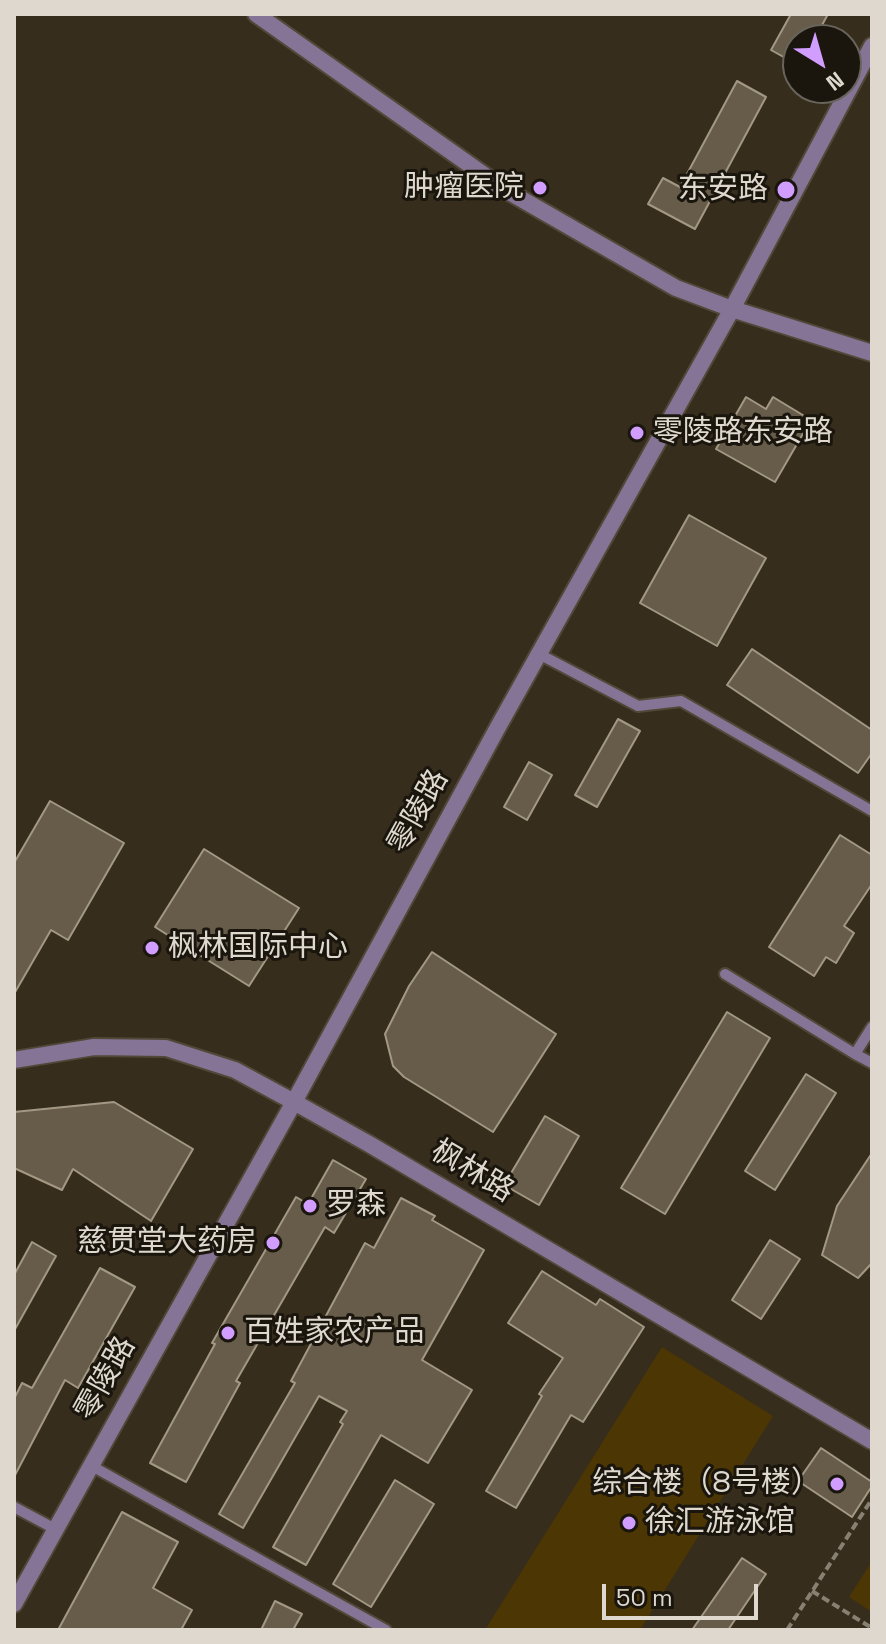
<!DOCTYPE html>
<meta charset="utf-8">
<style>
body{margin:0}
#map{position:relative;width:886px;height:1644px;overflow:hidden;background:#362d1c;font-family:"Space Grotesk",sans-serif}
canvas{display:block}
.frame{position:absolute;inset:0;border:16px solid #ded8ce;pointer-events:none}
.north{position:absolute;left:782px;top:24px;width:80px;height:80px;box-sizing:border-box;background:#1a160e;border:2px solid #68645b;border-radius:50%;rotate:143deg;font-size:22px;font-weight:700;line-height:32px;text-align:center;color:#ded8ce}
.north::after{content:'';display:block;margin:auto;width:28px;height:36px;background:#d19dfe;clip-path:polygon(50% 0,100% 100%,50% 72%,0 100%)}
.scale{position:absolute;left:602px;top:1584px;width:156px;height:36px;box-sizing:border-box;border:4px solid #ded8ce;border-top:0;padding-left:10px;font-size:24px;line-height:28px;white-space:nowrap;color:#ded8ce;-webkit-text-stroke:6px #1a160e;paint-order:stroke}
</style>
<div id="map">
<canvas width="886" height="1644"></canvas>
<div class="frame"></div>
<div class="north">N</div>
<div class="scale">50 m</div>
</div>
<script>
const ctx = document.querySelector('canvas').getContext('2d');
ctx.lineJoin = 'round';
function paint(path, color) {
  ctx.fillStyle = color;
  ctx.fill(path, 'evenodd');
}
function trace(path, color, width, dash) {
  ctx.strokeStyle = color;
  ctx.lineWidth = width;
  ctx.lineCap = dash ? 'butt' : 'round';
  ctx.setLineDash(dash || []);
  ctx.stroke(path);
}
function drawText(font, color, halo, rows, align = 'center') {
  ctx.font = font + ' "Space Grotesk","Noto Sans SC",sans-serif';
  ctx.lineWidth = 6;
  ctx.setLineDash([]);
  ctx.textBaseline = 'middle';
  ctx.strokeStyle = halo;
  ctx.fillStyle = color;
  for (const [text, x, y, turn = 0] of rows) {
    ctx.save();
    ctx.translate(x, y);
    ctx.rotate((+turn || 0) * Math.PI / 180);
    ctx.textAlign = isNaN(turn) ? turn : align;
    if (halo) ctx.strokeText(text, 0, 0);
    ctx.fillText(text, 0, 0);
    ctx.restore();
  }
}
const green = new Path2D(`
 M662,1347L773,1416L640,1630H485Z
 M872,1561V1612L849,1597Z`);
const building = new Path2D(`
 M791,14H828L814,40H798V65L771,50Z
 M737,81L766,97L695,229L648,204L663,178L680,187Z
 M746,397L766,409L773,397L811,420L775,482L716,449Z
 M689,515L766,558L717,646L640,603Z
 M752,649L872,730V753L858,773L727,685Z
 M618,719L640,731L597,807L575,795Z
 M529,762L552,775L527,820L504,807Z
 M50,801L124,843L68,940L51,930L14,994V863Z
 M840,835L872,855V884L844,926L854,933L836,963L826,957L814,976L769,947Z
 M204,849L299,908L249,986L155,927Z
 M432,952L556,1034L493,1132L404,1077L393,1066L385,1034L409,986Z
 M727,1012L770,1038L665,1214L621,1188Z
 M806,1074L836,1093L775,1190L745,1171Z
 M114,1102L193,1149L151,1221L73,1169L62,1190L14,1168V1112Z
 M545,1116L579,1136L539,1205L504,1185Z
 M872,1153V1263L858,1278L822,1255L837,1206Z
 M333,1160L366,1179L334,1233L325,1227L236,1381L240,1383L186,1482L150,1463L215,1344L212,1343L296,1197L308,1204Z
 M401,1198L435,1216L432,1220L484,1250L422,1360L472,1390L428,1463L381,1435L306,1565L273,1547L343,1424L340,1422L347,1411L319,1396L243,1528L219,1514L295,1383L291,1381L365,1243L374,1248Z
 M770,1240L800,1259L761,1319L732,1300Z
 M32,1242L56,1256L14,1331V1275Z
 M100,1268L135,1287L78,1388L65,1380L14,1477V1399L22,1383L32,1388Z
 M542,1271L596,1305L600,1299L644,1327L583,1422L571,1415L516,1508L486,1491L542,1396L539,1394L563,1358L508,1323Z
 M821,1448L872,1482V1486L852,1517L798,1481Z
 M395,1480L434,1504L371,1607L333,1584Z
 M122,1512L178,1542L153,1588L192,1610L181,1630H58Z
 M742,1558L766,1574L728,1630H692Z
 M275,1601L302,1614L293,1630H261Z`);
const path = new Path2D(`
 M812,1591L872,1628
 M787,1630L872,1499`);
const service = new Path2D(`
 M539,654L638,706L681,701L872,811
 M725,974L855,1054
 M872,1027L855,1054L872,1063
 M90,1465L386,1630
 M14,1507L55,1529`);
const minor = new Path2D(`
 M294,1102L369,1144L872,1441
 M14,1604L294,1102L498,727L732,309L872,46`);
const tertiary = new Path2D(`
 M256,14L504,189L676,288L732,309L872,353
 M14,1060L94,1047L166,1048L235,1070L294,1102`);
const markers = [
 [540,188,8,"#d19dfe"],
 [786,190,10,"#d19dfe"],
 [637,433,8,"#d19dfe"],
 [152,948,8,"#d19dfe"],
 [310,1206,8,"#d19dfe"],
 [273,1243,8,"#d19dfe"],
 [228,1333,8,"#d19dfe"],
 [837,1484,8,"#d19dfe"],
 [629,1523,8,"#d19dfe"]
];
const poiNames = [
 ["肿瘤医院",524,188,"right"],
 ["东安路",768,190,"right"],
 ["零陵路东安路",653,433],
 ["枫林国际中心",168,948],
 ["罗森",326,1206],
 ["慈贯堂大药房",257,1243,"right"],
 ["百姓家农产品",244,1333],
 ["综合楼（8号楼）",821,1484,"right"],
 ["徐汇游泳馆",645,1523]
];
const streetNames = [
 ["零陵路",419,812,-61],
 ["枫林路",472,1172,31],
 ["零陵路",106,1379,-61]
];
paint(green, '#4c3603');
paint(building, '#665c49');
trace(building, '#a39884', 2);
trace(service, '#514838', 14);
trace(minor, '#514838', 20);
trace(tertiary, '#514838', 20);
trace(path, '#888173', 4, [8, 4]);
trace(service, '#857495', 10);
trace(minor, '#857495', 16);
trace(tertiary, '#857495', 16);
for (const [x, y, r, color] of markers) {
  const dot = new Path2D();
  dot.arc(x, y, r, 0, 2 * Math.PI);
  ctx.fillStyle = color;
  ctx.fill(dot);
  trace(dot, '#1a160e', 3);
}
drawText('30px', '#ded8ce', '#1a160e', poiNames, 'left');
drawText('30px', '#ded8ce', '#1a160e', streetNames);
</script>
